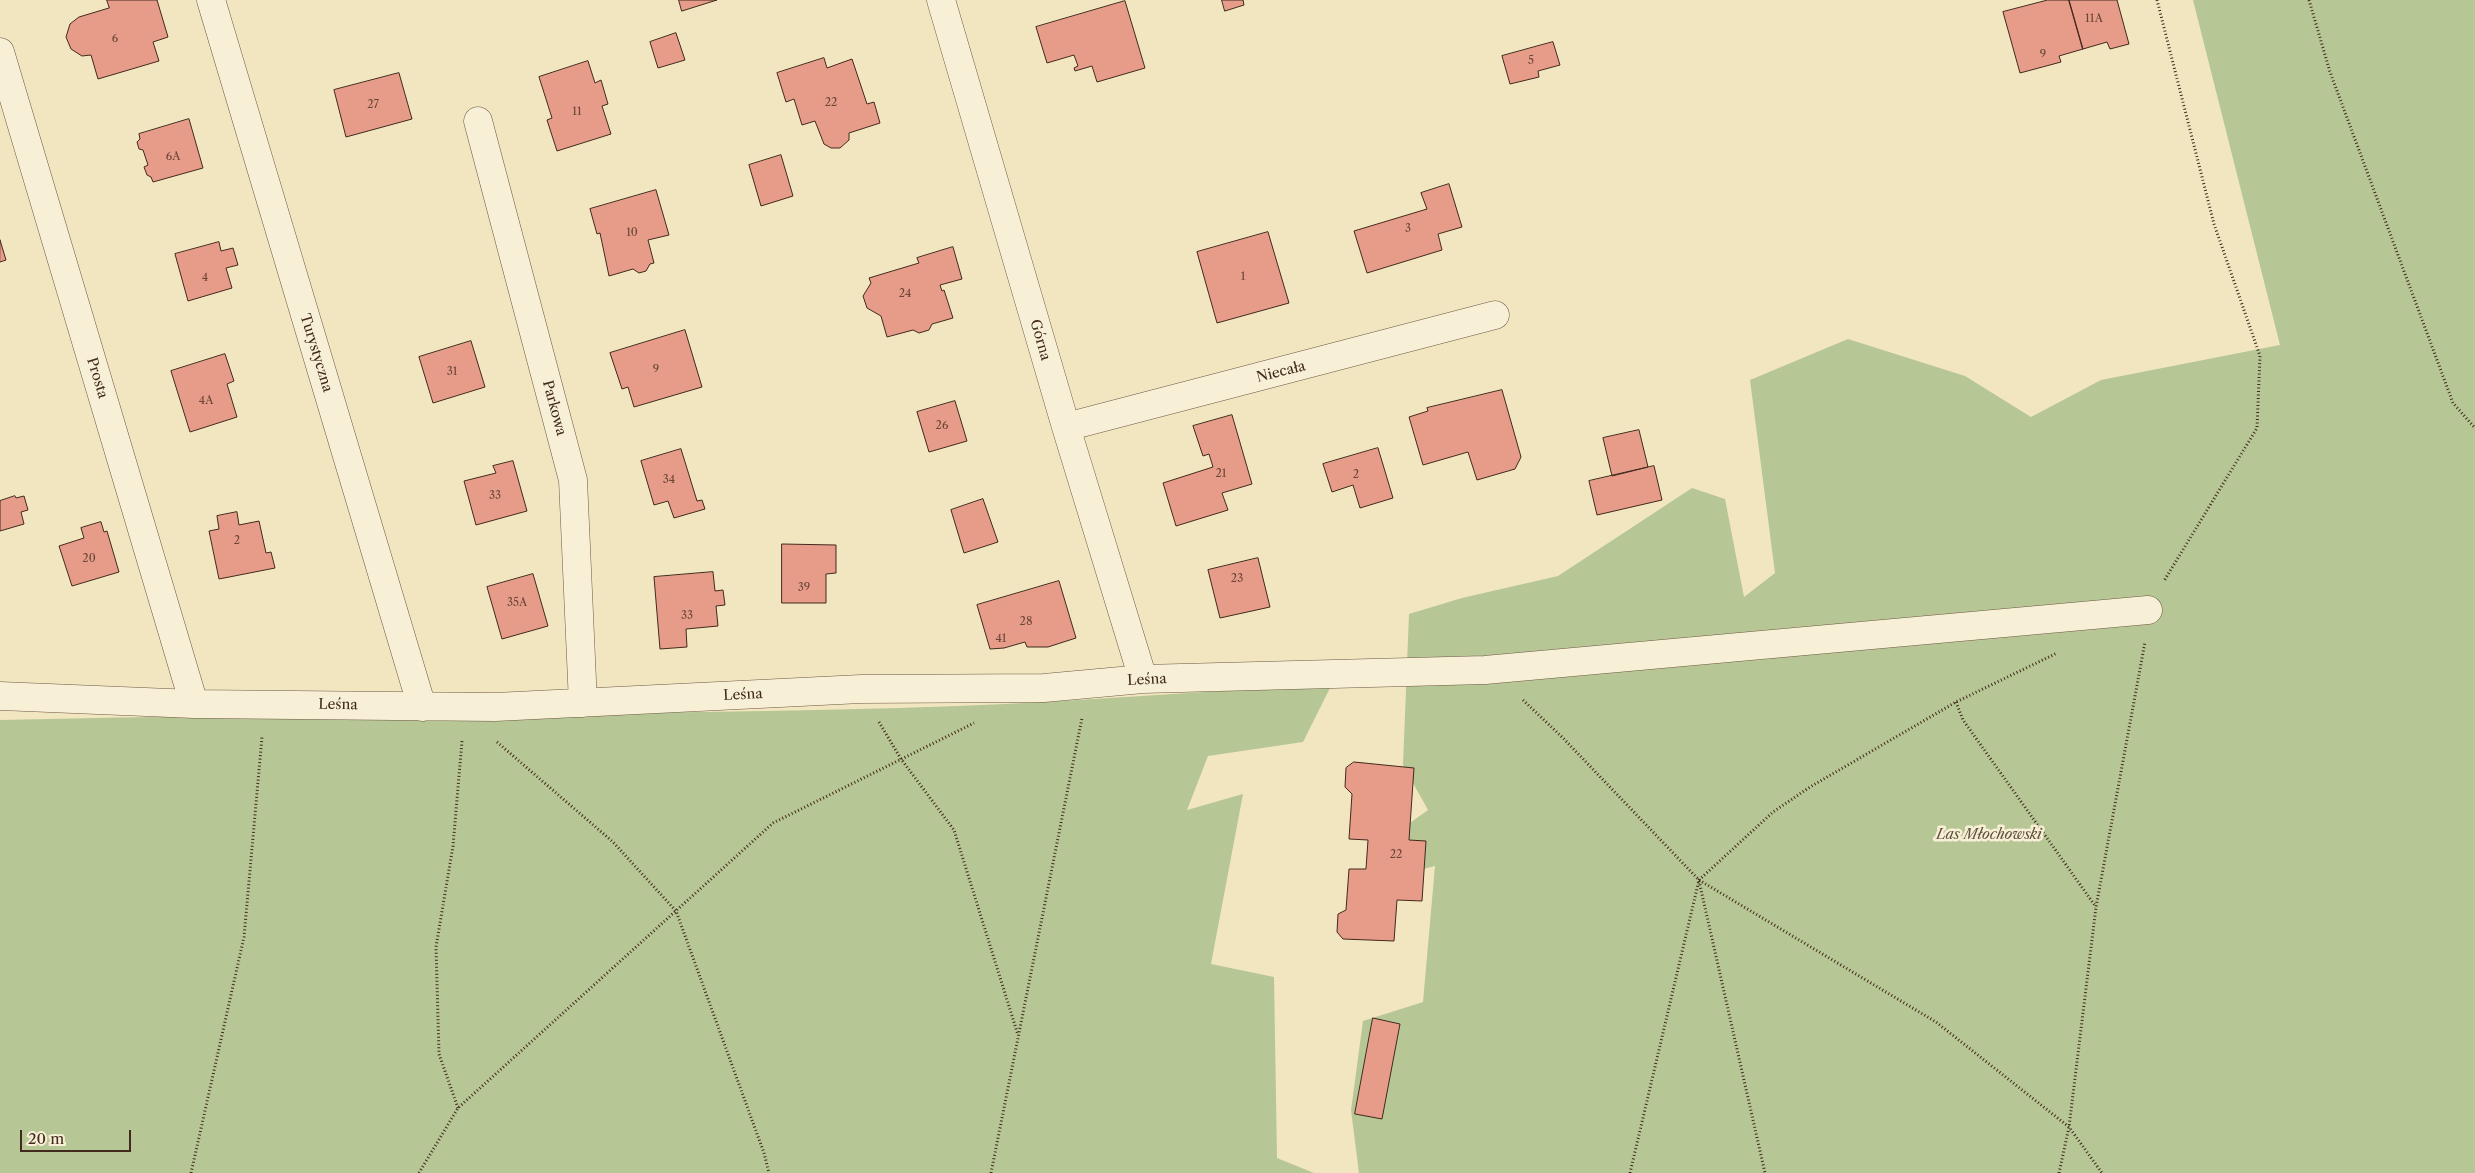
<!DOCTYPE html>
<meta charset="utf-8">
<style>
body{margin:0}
#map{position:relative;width:2475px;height:1173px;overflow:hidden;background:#f2e6c0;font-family:"Libre Caslon Text",serif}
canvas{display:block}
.scale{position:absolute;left:20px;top:1130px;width:111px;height:22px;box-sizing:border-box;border:2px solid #41291c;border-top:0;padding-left:6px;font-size:15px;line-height:18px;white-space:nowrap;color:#41291c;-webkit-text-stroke:4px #f7efd6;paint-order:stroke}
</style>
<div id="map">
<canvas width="2475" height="1173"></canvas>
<div class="scale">20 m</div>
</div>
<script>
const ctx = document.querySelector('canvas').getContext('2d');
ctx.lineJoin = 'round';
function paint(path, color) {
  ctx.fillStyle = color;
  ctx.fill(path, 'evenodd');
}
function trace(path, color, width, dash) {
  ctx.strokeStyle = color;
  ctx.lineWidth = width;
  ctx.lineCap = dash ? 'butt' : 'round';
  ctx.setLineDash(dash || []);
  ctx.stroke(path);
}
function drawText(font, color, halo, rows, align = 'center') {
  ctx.font = font + ' "Libre Caslon Text",serif';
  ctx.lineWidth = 5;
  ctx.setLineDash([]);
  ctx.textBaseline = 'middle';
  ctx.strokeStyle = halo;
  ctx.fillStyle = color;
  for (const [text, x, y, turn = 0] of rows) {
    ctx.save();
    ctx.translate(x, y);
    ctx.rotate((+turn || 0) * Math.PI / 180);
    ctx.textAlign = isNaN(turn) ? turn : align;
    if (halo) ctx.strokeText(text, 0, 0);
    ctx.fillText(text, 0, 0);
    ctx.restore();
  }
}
const green = new Path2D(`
 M2193,0H2475V1173H1359L1351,1110L1363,1021L1423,1002L1435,866L1404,874L1393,835L1428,810L1403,765L1409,614L1462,598L1558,576L1692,488L1725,499L1744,597L1775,573L1750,380L1848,339L1965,376L2031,417L2101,380L2280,345Z
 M1332,684L1303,742L1208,756L1187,810L1243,794L1211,964L1274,977L1277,1158L1314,1173H0V720C319,712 639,717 958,706C1083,701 1208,691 1332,684Z`);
const building = new Path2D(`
 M107,0H157L168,37L153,42L159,61L98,79L91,55L82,56L71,49L66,37L70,24L79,17L109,8Z
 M679,0H717L682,11Z
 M1222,0H1243L1244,5L1225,11Z
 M2048,0H2069L2083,49L2059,56L2061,62L2020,73L2003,12Z
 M2069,0H2117L2129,44L2110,49L2107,42L2083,49Z
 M1125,1L1145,68L1097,82L1092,66L1075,71L1074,68L1078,66L1074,55L1047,63L1036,27Z
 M676,33L685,60L658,68L650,42Z
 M1553,42L1560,65L1538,71L1539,77L1510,84L1502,56Z
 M824,58L827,68L852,59L867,104L874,102L880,123L849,133V140L840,148H831L824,144L815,121L802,125L794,99L786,102L777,73Z
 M588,61L595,83L601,80L608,104L602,106L611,134L557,151L547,120L552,118L539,77Z
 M399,73L412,119L346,137L334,90Z
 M189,119L203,168L153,182L151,177L147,175L144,167L148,165L143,150L139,149L137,142L140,139L139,134Z
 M781,155L793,196L761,206L749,165Z
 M1449,184L1462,227L1438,234L1442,250L1367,273L1354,231L1427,209L1421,193Z
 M656,190L669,235L648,240L654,263L650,264L646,271L639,273L633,269L609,276L600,233L597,234L590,209Z
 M1268,232L1289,303L1217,323L1197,252Z
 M0,240L6,260L0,262Z
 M219,242L221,251L233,248L238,265L226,268L232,288L188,301L175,254Z
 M953,247L962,279L940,285L942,291L944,290L953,318L932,324L929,330L919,333L913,330L887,337L881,316L867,308L863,296L871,283L869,278L919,263L917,258Z
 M685,330L702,387L634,407L628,387L622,389L610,353Z
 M471,341L485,387L433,403L419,357Z
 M225,354L234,381L227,384L237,417L190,432L171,371Z
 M1502,390L1521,457L1515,469L1477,480L1468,452L1423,465L1409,417L1428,411L1427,408Z
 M955,401L967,441L929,452L917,412Z
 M1232,415L1252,484L1222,493L1228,510L1176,526L1163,483L1213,467L1209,454L1203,456L1193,426Z
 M1639,430L1648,467L1612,476L1603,438Z
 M1378,448L1393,498L1360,508L1353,485L1332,492L1323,464Z
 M681,449L697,501L702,500L705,509L674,518L668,501L654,505L641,461Z
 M513,461L527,511L476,525L464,481L496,473L493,466Z
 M1654,466L1662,500L1597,515L1589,481Z
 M15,496L16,498L24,496L28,510L21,512L24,524L0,531V501Z
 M983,499L998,542L964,553L951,510Z
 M237,512L239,525L259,521L266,553L271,552L275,568L219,579L209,531L219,529L217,516Z
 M101,522L104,532L107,531L119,572L72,586L59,546L84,538L81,528Z
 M782,544L836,545V573L826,574V603H782Z
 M1258,558L1270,607L1220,618L1208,570Z
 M713,572L715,591L723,590L725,605L716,606L718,626L686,629L687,647L660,649L654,577Z
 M533,574L548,626L502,639L487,587Z
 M1059,581L1076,638L1048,647H1027L1025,642L1004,648L990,649L977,605Z
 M1354,762L1414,768L1409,840L1426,841L1422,901L1397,900L1394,941L1343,939L1337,932L1338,914L1346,910L1349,869H1366L1368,840L1349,839L1352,794L1345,787L1346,768Z
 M1373,1018L1400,1024L1382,1119L1355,1114Z`);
const path = new Path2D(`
 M2157,0L2214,224L2260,356L2257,428L2164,581
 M2309,0L2330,72L2453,403L2475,428
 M1523,700L1563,738L1699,880L1936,1022L2069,1127L2102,1173
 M1956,702L1963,720L2096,907
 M879,722L901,759L954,830L1018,1035
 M497,742L613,842L676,911L764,1153L769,1173
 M1699,881L1765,1173
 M458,1108L439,1054L436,947L453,846L462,741
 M191,1173L244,937L262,737
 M419,1173L458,1108L773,823L974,723
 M991,1173L1082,718
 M1630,1173L1699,880L1773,812L1810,787L1956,702L2057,653
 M2059,1173L2069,1127L2096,907L2145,642`);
const street = new Path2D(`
 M211,0L422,707
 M941,0L1066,427L1143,679
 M0,52L194,704
 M478,121L573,480L583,703
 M1066,427L1495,315
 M0,696L194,704L495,707L861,689L1044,688L1143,679L1485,670L2148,610`);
const numberNames = [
 ["11A",2094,19],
 ["6",115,39],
 ["9",2043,55],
 ["5",1531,61],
 ["22",831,103],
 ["27",373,105],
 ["11",577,112],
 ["6A",173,157],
 ["3",1408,229],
 ["10",632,233],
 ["1",1243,277],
 ["4",205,278],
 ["24",905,294],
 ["9",656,370],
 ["31",452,372],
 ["4A",206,401],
 ["26",942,426],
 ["21",1221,474],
 ["2",1356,475],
 ["34",669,480],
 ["33",495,496],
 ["2",237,541],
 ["20",89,559],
 ["23",1237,579],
 ["39",804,588],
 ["35A",517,603],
 ["33",687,616],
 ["28",1026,622],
 ["41",1001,639],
 ["22",1396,855]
];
const streetNames = [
 ["Górna",1040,340,74],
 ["Turystyczna",316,353,73],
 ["Niecała",1281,372,-14],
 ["Prosta",97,378,73],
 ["Parkowa",554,408,75],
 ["Leśna",1147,680,-3],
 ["Leśna",743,695,-3],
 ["Leśna",338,705,1]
];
const parkNames = [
 ["Las Młochowski",1989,835]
];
paint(green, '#b7c695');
paint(building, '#e79c89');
trace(building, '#41291c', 1);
trace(street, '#6d5845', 29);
trace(path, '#41291c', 3, [1, 2.5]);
trace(street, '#f7efd6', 28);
drawText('11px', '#6a4637', null, numberNames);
drawText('14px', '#41291c', '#f7efd6', streetNames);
drawText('italic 14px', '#5e503a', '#f7efd6', parkNames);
</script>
